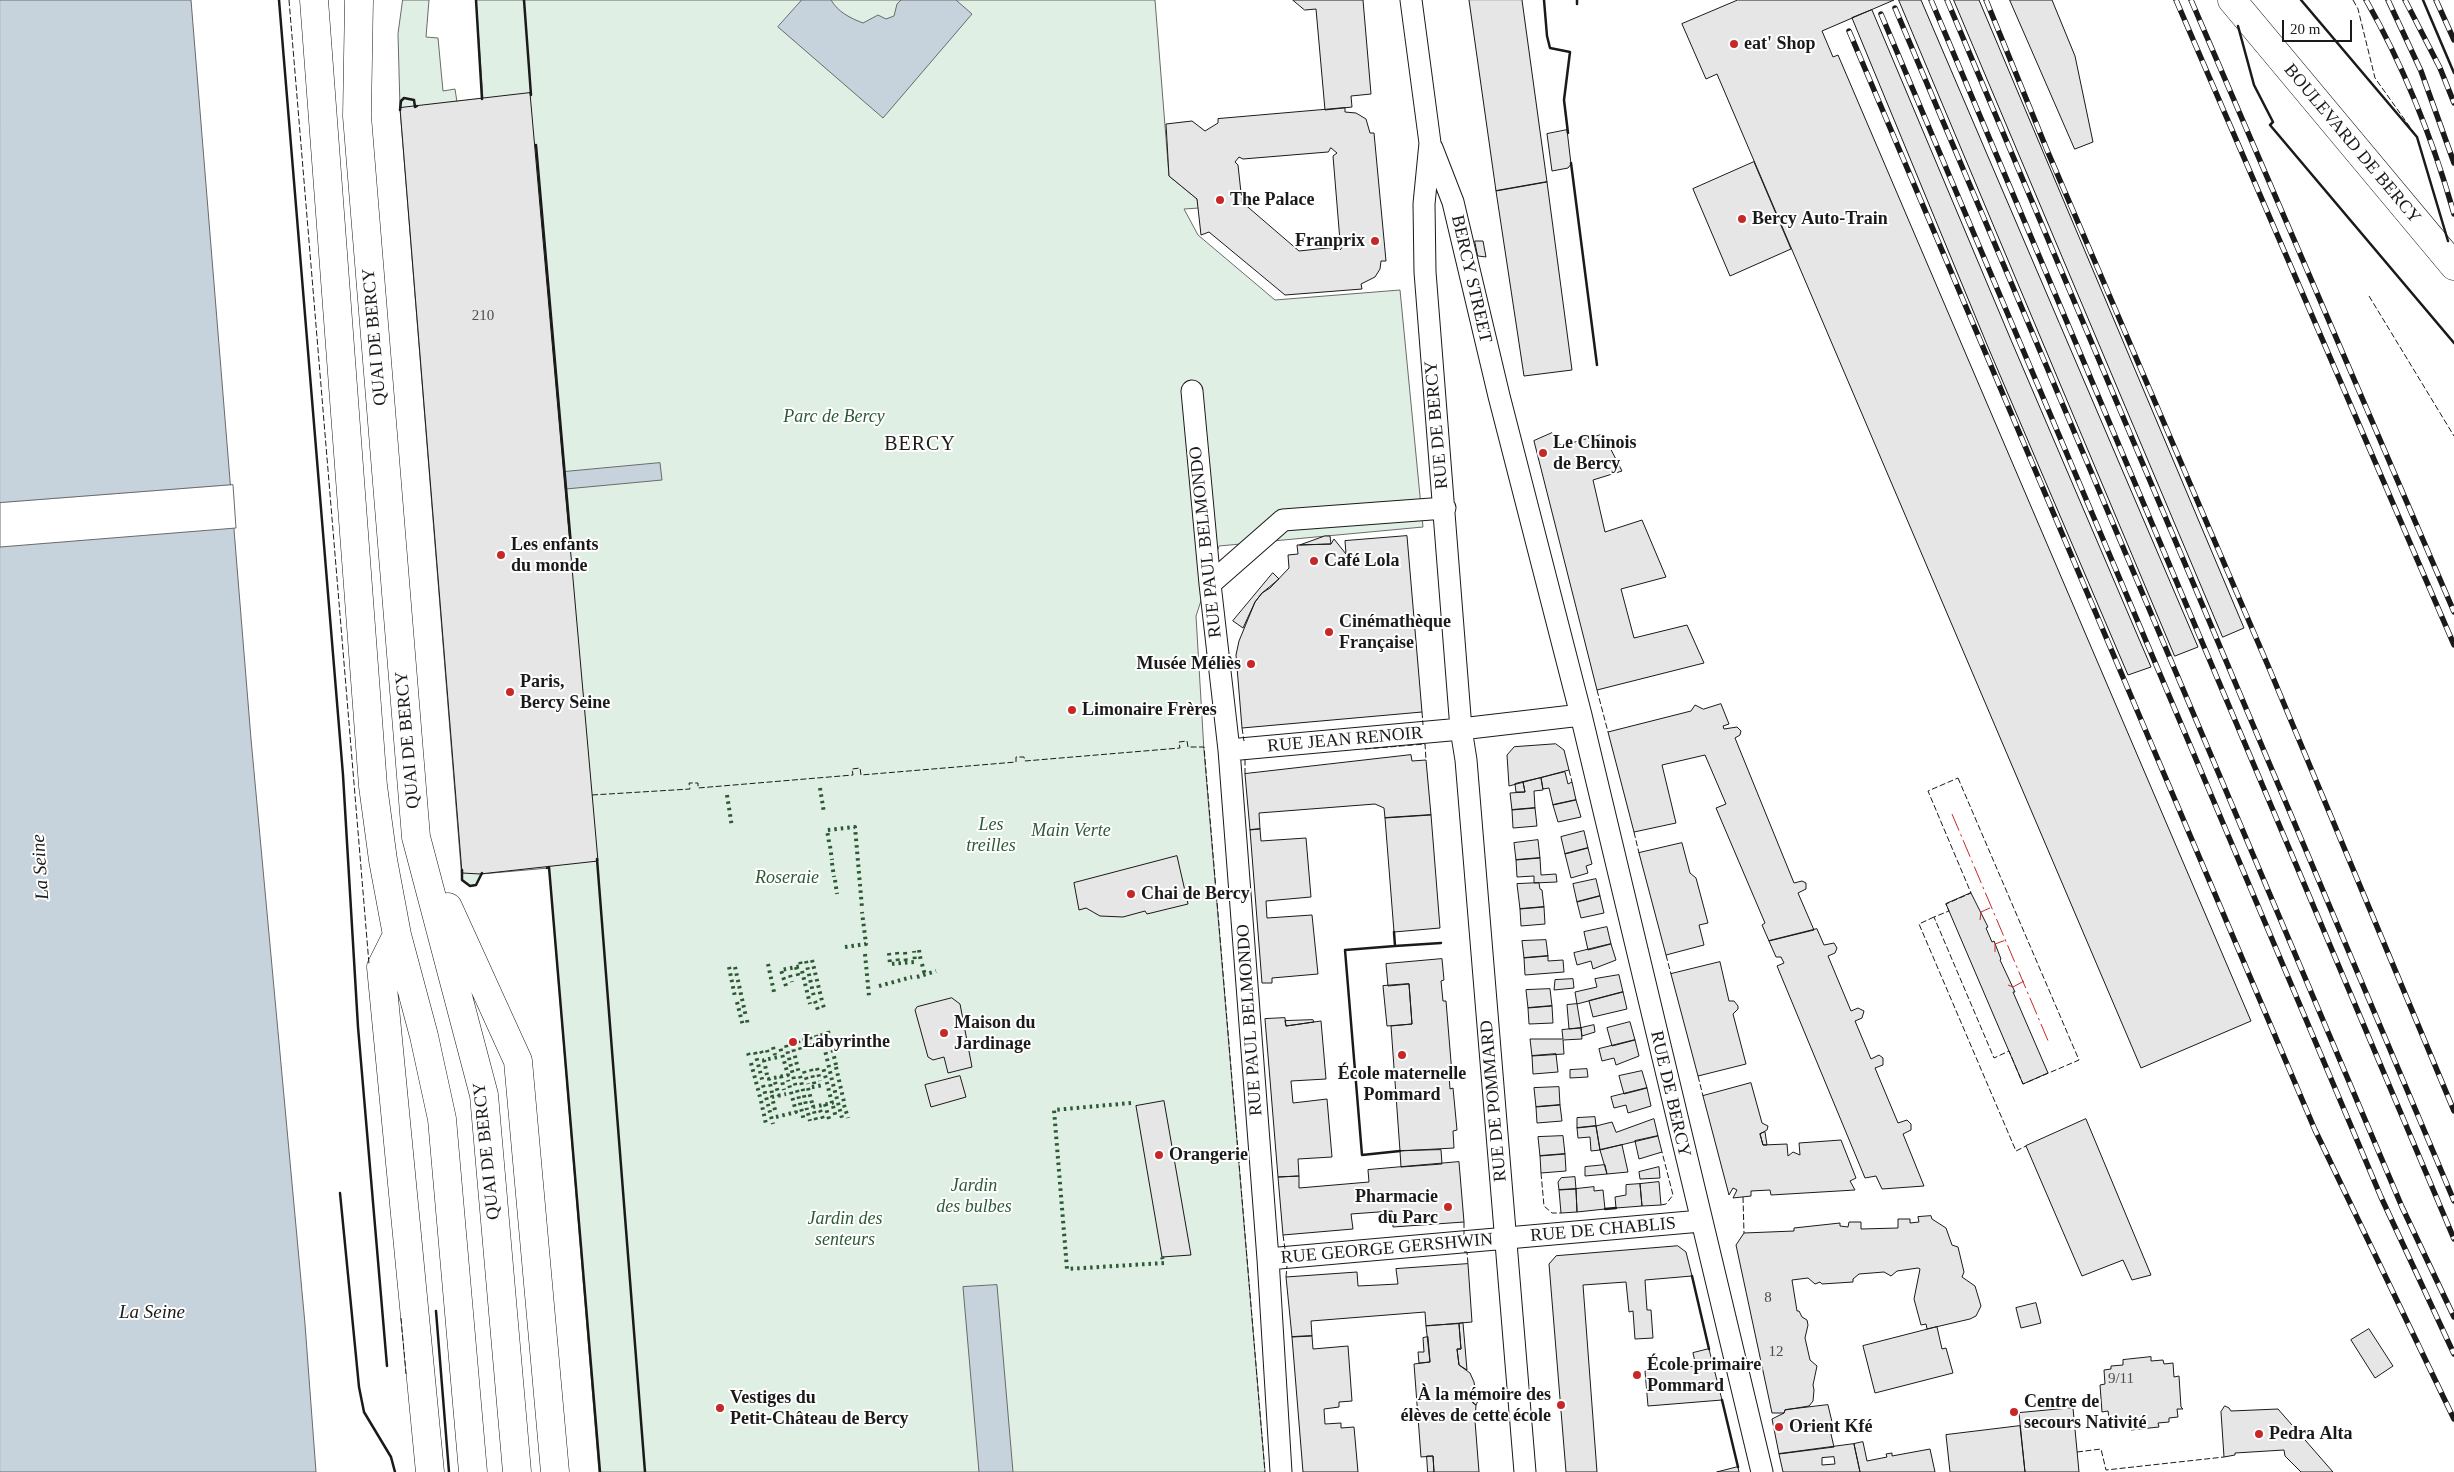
<!DOCTYPE html>
<meta charset="utf-8">
<style>
body{margin:0}
#map{position:relative;width:2454px;height:1472px;overflow:hidden;background:#fff;font-family:"Times New Roman",serif}
canvas{display:block}
.scale{position:absolute;left:2282px;top:20px;width:70px;height:22px;box-sizing:border-box;border:2px solid #1a1a1a;border-top:0;padding-left:6px;font-size:15px;line-height:18px;white-space:nowrap;color:#1a1a1a;-webkit-text-stroke:4px #fff;paint-order:stroke}
</style>
<div id="map">
<canvas width="2454" height="1472"></canvas>
<div class="scale">20 m</div>
</div>
<script>
const ctx = document.querySelector('canvas').getContext('2d');
ctx.lineJoin = 'round';
function paint(path, color) {
  ctx.fillStyle = color;
  ctx.fill(path, 'evenodd');
}
function trace(path, color, width, dash) {
  ctx.strokeStyle = color;
  ctx.lineWidth = width;
  ctx.lineCap = dash ? 'butt' : 'round';
  ctx.setLineDash(dash || []);
  ctx.stroke(path);
}
function drawText(font, color, halo, rows, align = 'center') {
  ctx.font = font + ' "Times New Roman",serif';
  ctx.lineWidth = 4;
  ctx.setLineDash([]);
  ctx.textBaseline = 'middle';
  ctx.strokeStyle = halo;
  ctx.fillStyle = color;
  for (const [text, x, y, turn = 0] of rows) {
    ctx.save();
    ctx.translate(x, y);
    ctx.rotate((+turn || 0) * Math.PI / 180);
    ctx.textAlign = isNaN(turn) ? turn : align;
    if (halo) ctx.strokeText(text, 0, 0);
    ctx.fillText(text, 0, 0);
    ctx.restore();
  }
}
const green = new Path2D(`
 M403,0H429L426,37L438,38L443,91L455,89L457,102L483,99L476,0H1155L1169,176L1197,199L1199,208L1184,209L1198,235L1275,300L1400,290L1423,527L1219,546L1196,616L1204,751L1265,1472H599L549,868L481,874L476,885L470,886L462,880L400,108L398,34Z`);
const water = new Path2D(`
 M0,0H191L251,739L305,1324L316,1472H0Z
 M802,0H831C838,12 850,18 863,23L878,15L886,19L894,16L897,4L901,0H956L972,14L883,118L778,27Z
 M660,463L662,480L555,490L553,473Z
 M997,1285L1013,1472H979L963,1287Z`);
const pier = new Path2D(`
 M233,485L236,528L0,547V503Z`);
const building = new Path2D(`
 M1293,0H1363L1371,94L1351,96L1352,107L1325,110L1316,9L1305,10Z
 M1522,0L1547,182L1496,191L1469,0Z
 M1738,0H1894L1822,31L1833,57L1838,55L2251,1021L2141,1068L1717,74L1706,79L1682,24Z
 M1899,0H1921L2198,647L2175,656Z
 M1954,0H1979L2244,628L2223,637Z
 M2010,0H2052L2075,56L2093,142L2075,149Z
 M1872,10L2011,340L2151,667L2128,675L1988,347L1852,18Z
 M530,93L598,861L480,874L462,873L400,108Z
 M1345,108V112L1356,113L1366,119L1370,133H1374L1386,261H1381L1380,269L1375,277L1361,284L1362,289L1285,295L1209,232L1201,235L1197,199L1169,176L1166,124L1192,121L1205,131L1218,123V119ZM1331,148L1337,153L1333,156L1340,241L1344,245L1340,250L1336,247L1299,251L1242,202L1238,165L1235,162L1239,157L1243,159L1328,152Z
 M1567,130L1571,164L1568,168L1552,171L1547,134Z
 M1754,162L1791,249L1730,276L1693,189Z
 M1547,182L1572,370L1524,376L1496,191Z
 M1475,241H1483L1486,257L1478,256Z
 M1552,433L1561,446L1603,434L1622,471L1593,480L1605,532L1642,520L1666,577L1621,589L1634,638L1687,625L1704,663L1597,690L1534,441Z
 M1325,536H1330L1331,544L1300,545Z
 M1407,536L1422,712L1242,728L1236,655L1239,641L1255,602L1262,593L1270,588L1289,568L1288,555L1298,554L1297,545L1331,544L1334,539L1346,554L1345,541Z
 M1273,573L1279,579L1262,593L1255,602L1243,628L1233,621Z
 M1721,704L1729,724L1723,726L1724,729L1737,727L1741,731L1740,735L1735,738L1794,883L1802,881L1806,883V889L1798,893L1814,930L1769,941L1762,925L1765,923L1716,808L1726,804L1705,755L1662,765L1676,823L1634,832L1608,732L1691,711L1695,705L1703,709Z
 M1556,744L1564,750L1569,770L1509,786L1507,755L1514,747Z
 M1411,755L1412,761L1426,760L1431,815L1385,818L1384,808L1375,804L1259,813L1260,829L1250,830L1245,774Z
 M1565,772L1568,784L1572,782L1576,800L1553,805L1549,788L1543,789L1541,778Z
 M1541,778L1543,790L1534,791L1535,808L1512,810L1510,793L1525,792L1523,782Z
 M1523,782L1525,792H1516L1515,784Z
 M1576,800L1581,817L1558,822L1553,805Z
 M1535,808L1537,826L1513,828L1512,810Z
 M1431,815L1440,928L1394,932L1385,818Z
 M1260,829L1261,841L1306,838L1311,897L1266,901L1267,918L1312,915L1318,974L1272,978V983H1262L1250,830Z
 M1584,831L1588,848L1565,854L1561,837Z
 M1538,840L1540,858L1516,860L1514,843Z
 M1682,843L1690,873L1696,878L1708,923L1699,925L1704,945L1666,955L1639,853Z
 M1588,848L1592,864L1586,866L1588,873L1571,878L1565,854Z
 M1177,856L1188,904L1147,914L1145,911L1123,917L1100,916L1086,908L1079,910L1074,883Z
 M1540,858L1541,875L1556,874L1557,882L1534,883V876L1517,877L1516,860Z
 M1596,879L1600,896L1577,902L1573,884Z
 M1539,883L1540,889L1542,890L1544,907L1520,909L1517,884Z
 M1971,893L1988,927L1986,928L1992,942L1994,941L2001,959L2000,960L2015,992H2013L2048,1073L2023,1084L1946,904Z
 M1600,896L1604,913L1581,918L1577,902Z
 M1544,907L1545,924L1521,926L1520,909Z
 M1607,927L1611,944L1588,950L1584,932Z
 M1817,929L1824,945L1834,943L1837,948L1835,953L1828,956L1851,1011L1858,1008L1864,1011L1862,1018L1855,1021L1871,1059L1879,1055L1883,1058V1065L1875,1068L1898,1123L1907,1120L1911,1124V1130L1903,1134L1924,1186L1882,1189L1876,1176L1865,1178L1777,966L1784,963L1781,957H1776L1769,941Z
 M1546,940L1548,956L1524,958L1522,941Z
 M1611,944L1616,960L1593,969L1591,961L1577,965L1574,953Z
 M1548,956V961L1563,960L1564,972L1525,975L1524,958Z
 M1442,959L1444,980L1441,981L1443,1001H1446L1452,1074L1449,1075L1450,1089L1453,1088L1457,1130L1453,1131L1454,1148L1400,1151L1391,1026L1412,1024L1409,984L1388,986L1386,964Z
 M1720,962L1729,1001H1734L1738,1006V1009L1733,1014L1746,1064L1698,1076L1671,974Z
 M1619,975L1623,992L1577,1004L1575,992L1597,987L1595,979Z
 M1573,979L1574,988L1554,990L1555,980Z
 M1409,984L1412,1024L1387,1026L1383,986Z
 M1550,989L1552,1006L1528,1008L1526,990Z
 M1623,992L1627,1009L1593,1017L1589,1001Z
 M952,998L960,1004L972,1067L948,1073L944,1057L933,1060L928,1057L915,1010L917,1007Z
 M1577,1004L1581,1028L1569,1029L1567,1005Z
 M1552,1006L1553,1023L1529,1024L1528,1008Z
 M1285,1018L1286,1026L1321,1021L1326,1079L1291,1081L1293,1103L1327,1099L1332,1157L1298,1159L1299,1176L1278,1177L1265,1019Z
 M1313,1020L1314,1022L1286,1026L1285,1021Z
 M1630,1022L1635,1040L1612,1046L1607,1028Z
 M1594,1025L1595,1032L1582,1036L1581,1028Z
 M1581,1028L1582,1039L1563,1040L1564,1054L1532,1056L1530,1039H1563L1562,1030Z
 M1635,1040L1639,1056L1616,1065L1614,1058L1602,1061L1599,1049Z
 M1556,1054L1558,1072L1533,1074L1532,1056Z
 M1587,1069L1588,1077L1570,1078V1070Z
 M1642,1071L1647,1088L1624,1094L1619,1076Z
 M960,1076L966,1097L931,1107L925,1085Z
 M1751,1083L1762,1123L1768,1126L1767,1130L1760,1134L1763,1145L1787,1144L1788,1156L1793,1152L1800,1155L1799,1143L1841,1140L1856,1178L1850,1181L1855,1190L1771,1195L1770,1190L1751,1191V1196L1733,1198L1737,1190L1733,1188L1729,1195L1703,1096Z
 M1559,1087L1560,1105L1536,1107L1534,1088Z
 M1647,1088L1651,1106L1628,1113L1626,1105L1614,1108L1611,1097Z
 M1164,1101L1191,1255L1162,1257L1136,1106Z
 M1560,1105L1562,1121L1537,1123L1536,1107Z
 M1595,1117L1596,1126L1577,1128V1118Z
 M1654,1119L1658,1136L1600,1150L1596,1126L1612,1122L1616,1132Z
 M2086,1119L2151,1275L2132,1280L2123,1260L2082,1276L2026,1146Z
 M1596,1126L1600,1150L1591,1151L1590,1137L1578,1138L1577,1128Z
 M1765,1132L1767,1145H1763L1760,1134Z
 M1563,1136L1565,1154L1540,1156L1538,1137Z
 M1658,1136L1662,1152L1639,1159L1635,1141Z
 M1622,1145L1628,1172L1607,1174L1600,1150Z
 M1441,1150L1442,1164L1401,1167L1400,1151Z
 M1565,1154L1566,1171L1541,1173L1540,1156Z
 M1459,1162L1464,1222L1393,1227L1392,1211L1351,1214L1353,1229L1283,1235L1278,1177L1299,1176V1188L1369,1182L1368,1170Z
 M1605,1165L1607,1174L1585,1176V1167Z
 M1659,1167L1660,1178L1640,1179L1639,1172Z
 M1575,1177L1576,1189L1559,1190L1558,1182L1561,1178Z
 M1659,1182L1661,1205L1642,1206L1640,1184Z
 M1640,1184L1642,1206L1616,1208L1615,1197L1626,1195V1185Z
 M1594,1187V1191L1603,1190L1605,1209L1577,1212L1576,1189Z
 M1576,1189L1577,1212L1561,1213L1559,1190Z
 M1931,1216L1932,1219L1946,1228L1952,1245L1958,1247L1964,1272L1962,1277L1975,1286L1981,1306L1976,1316L1970,1319L1927,1329L1926,1324L1921,1325L1914,1299L1920,1269L1918,1268L1897,1271L1891,1276L1884,1272L1859,1274L1853,1279V1282L1822,1284L1820,1282L1815,1284L1808,1278L1792,1280L1797,1311H1799L1802,1317L1807,1320L1808,1325L1805,1338L1810,1360L1817,1366L1813,1385L1814,1390L1813,1401L1809,1406L1785,1410L1784,1413H1772L1736,1245L1744,1233L1794,1231V1228L1840,1223V1226L1848,1227L1849,1222H1861V1229L1898,1228V1219H1910V1223L1919,1222L1918,1217Z
 M1678,1246L1686,1252L1692,1276L1645,1280L1647,1310H1651L1653,1338L1635,1339L1633,1311L1629,1312L1626,1282L1583,1285L1597,1472H1566L1549,1264L1556,1256Z
 M1468,1264L1472,1322L1426,1326L1425,1312L1311,1321L1312,1336L1292,1337L1286,1277L1357,1272L1358,1286L1398,1284L1396,1269Z
 M2036,1303L2041,1323L2021,1328L2016,1308Z
 M1463,1323L1467,1370L1459,1365L1457,1349H1461L1459,1324Z
 M1459,1324L1461,1349H1457L1459,1365L1470,1373L1474,1382L1476,1395L1473,1403L1476,1405L1475,1421L1479,1472H1434L1433,1456L1421,1457L1414,1364L1430,1362L1426,1326Z
 M1937,1327L1942,1349L1946,1348L1953,1373L1875,1393L1863,1346Z
 M2369,1329L2393,1366L2375,1378L2351,1340Z
 M1312,1336L1313,1349L1348,1346L1352,1401L1339,1402V1407L1324,1409L1325,1424L1341,1423V1428L1354,1427L1358,1472H1303L1292,1337Z
 M1428,1337L1430,1362L1419,1363L1418,1352H1424L1423,1338Z
 M1709,1349L1722,1400L1648,1406L1645,1371L1696,1366L1693,1353Z
 M2151,1357V1361L2163,1360L2164,1364L2173,1363L2174,1377L2179,1376L2181,1407L2183,1409H2177L2178,1417L2169,1418V1422L2158,1423L2159,1427L2131,1430L2130,1426L2118,1427V1424L2110,1425L2108,1411L2102,1412L2100,1385L2105,1384L2104,1370L2111,1369V1366L2123,1365V1360Z
 M1476,1395L1479,1399L1476,1405L1473,1403Z
 M1828,1405L1832,1422L1831,1434L1834,1447L1779,1454L1772,1419L1784,1413L1785,1410Z
 M2225,1406L2229,1408L2231,1411L2278,1409L2333,1472H2301L2285,1456L2284,1450L2235,1453V1455L2224,1457L2221,1412Z
 M2073,1408L2079,1472H2025L2019,1413Z
 M2020,1426L2025,1472H1950L1946,1435Z
 M1863,1442L1867,1461L1887,1457L1886,1454L1892,1453V1456L1930,1449L1935,1472H1860L1854,1444Z
 M1854,1444L1860,1472H1783L1779,1454ZM1834,1457L1835,1464L1822,1465V1458Z
 M1427,1456H1433L1434,1472H1428Z
 M1738,1467L1739,1472H1717Z`);
const street = new Path2D(`
 M1411,0L1430,143L1424,204L1425,272L1461,729L1466,760L1525,1472
 M1432,148L1453,202L1499,396L1581,715L1762,1472
 M1192,391L1210,584L1229,750L1268,1259L1281,1472
 M1210,584L1283,520L1445,508
 M1229,750L1461,729L1581,715
 M1268,1259L1701,1221`);
const primary = new Path2D(`
 M314,0L373,786L383,860L397,935L424,1036L442,1119L473,1472
 M359,0L357,116L416,837L484,1095L517,1472
 M2232,0L2454,266
 M448,907L518,1061L555,1472
 M397,935L381,967L430,1472`);
const rail = new Path2D(`
 M1931,0L2454,1239
 M1947,0L2454,1201
 M1986,0L2047,150L2269,668L2454,1111
 M2176,0L2454,645
 M2191,0L2454,612
 M2366,0C2404,67 2433,140 2454,214
 M2388,0L2421,71L2454,163
 M2405,0L2440,68L2454,103
 M2436,0L2454,40
 M1895,8L2402,1207L2454,1317
 M1881,14L2381,1197L2454,1354
 M1849,31L2315,1130L2454,1419`);
const hedge = new Path2D(`
 M820,788L824,813
 M727,795L732,827
 M829,842L827,830L855,827L862,908
 M830,846L832,860
 M832,863L834,877
 M835,880L837,894
 M845,947L866,944L862,912
 M919,950L921,962
 M897,952L898,963
 M905,952L906,963
 M889,953L890,964L915,962L914,951
 M865,954L869,996
 M812,960L822,1001
 M806,961L814,997
 M768,964L774,992
 M922,964L925,975
 M729,967L735,997
 M735,967L746,1017
 M796,967L799,979
 M802,971L810,1004
 M790,975L792,982
 M917,977L936,971
 M786,986L781,970L801,966L800,961
 M879,986L912,977
 M815,1001L818,1010
 M737,1002L743,1026
 M823,1005L824,1008
 M747,1020L748,1026
 M828,1031L836,1065
 M822,1033L824,1041
 M816,1035L819,1047
 M810,1037L813,1048
 M804,1038L807,1049
 M798,1041L801,1051
 M792,1043L799,1074
 M786,1045L796,1088
 M824,1046L832,1080
 M773,1047L775,1055
 M767,1050L768,1055
 M761,1051L763,1056
 M755,1052L763,1083
 M748,1053L750,1059
 M751,1063L760,1097
 M836,1067L844,1102
 M817,1068L820,1081
 M811,1069L815,1087
 M804,1071L808,1084
 M767,1075L764,1060L778,1057
 M781,1076L784,1090
 M800,1076L807,1110
 M775,1082L779,1096
 M833,1084L842,1118
 M763,1085L773,1124
 M797,1090L804,1121
 M772,1093L769,1079L788,1075L780,1047
 M761,1101L766,1124
 M812,1103L808,1088L823,1085
 M1131,1103L1054,1110L1067,1269L1164,1263L1162,1257
 M825,1104L829,1119
 M844,1105L848,1118
 M833,1106L836,1118
 M775,1110L772,1097L786,1094
 M820,1110L823,1119
 M808,1113L810,1121
 M776,1117L796,1112L788,1080
 M816,1120L813,1107L832,1103L823,1067`);
const fence = new Path2D(`
 M289,0L369,964
 M2353,0L2358,9L2375,78L2417,137
 M2369,296L2454,436
 M1597,690L1608,732
 M1422,712L1423,725
 M1242,728L1244,741
 M1365,749L1425,744L1426,760
 M1569,770L1572,782
 M1245,774V758
 M1958,778L2079,1060L2023,1084L2009,1051L1994,1058L1934,917L1949,911L1946,904L1971,893L1928,791Z
 M592,795L690,789L689,783H698V788L853,775L852,769L860,768L861,775L1016,762V757H1024L1025,761L1180,748L1179,742L1187,741L1188,747H1204L1265,1472
 M1634,832L1639,853
 M1934,917L1919,924L2016,1151L2026,1146
 M1666,955L1671,974
 M1698,1076L1703,1096
 M1541,1173L1544,1206L1552,1213H1561
 M1743,1197L1744,1233
 M1661,1205L1666,1204L1673,1195L1662,1152
 M1464,1222V1235
 M1283,1235L1285,1249
 M1464,1252H1467L1468,1264
 M1286,1277L1287,1266
 M401,1318L406,1374
 M2077,1452L2101,1449L2106,1470L2224,1457`);
const wall = new Path2D(`
 M279,0L343,775L358,1027L387,1366
 M476,0L482,99
 M524,0L531,95
 M1544,0L1547,36L1550,48L1570,52L1564,100L1568,133
 M1577,0V4
 M2301,0L2417,137L2448,241
 M2423,0L2454,73
 M2238,26L2254,85L2273,122L2270,125L2454,343
 M400,110L401,101L404,98L414,100L415,107L417,106
 M536,145L571,545
 M1571,163L1597,365
 M597,859L645,1472
 M547,868L549,867L600,1472
 M462,870V880L470,886L476,885L482,873
 M1394,932L1395,946L1345,950L1362,1155L1400,1151
 M1395,946L1441,943
 M340,1193L359,1387L364,1412L391,1457L395,1472
 M1605,1209L1616,1208
 M1692,1276L1709,1349
 M436,1311L449,1472
 M1722,1400L1738,1467`);
const power = new Path2D(`
 M1952,814L2049,1043
 M1980,920L1981,912L1992,907
 M1995,952V944L2006,940
 M2008,985L2013,987L2024,981`);
const markers = [
 [1734,44,5,"#c62828"],
 [1220,200,5,"#c62828"],
 [1742,219,5,"#c62828"],
 [1375,241,5,"#c62828"],
 [1543,453,5,"#c62828"],
 [501,555,5,"#c62828"],
 [1314,561,5,"#c62828"],
 [1329,632,5,"#c62828"],
 [1251,664,5,"#c62828"],
 [510,692,5,"#c62828"],
 [1072,710,5,"#c62828"],
 [1131,894,5,"#c62828"],
 [944,1033,5,"#c62828"],
 [793,1042,5,"#c62828"],
 [1402,1055,5,"#c62828"],
 [1159,1155,5,"#c62828"],
 [1448,1207,5,"#c62828"],
 [1637,1375,5,"#c62828"],
 [1561,1405,5,"#c62828"],
 [720,1408,5,"#c62828"],
 [2014,1412,5,"#c62828"],
 [1779,1427,5,"#c62828"],
 [2259,1434,5,"#c62828"]
];
const numberNames = [
 ["210",483,316],
 ["8",1768,1298],
 ["12",1776,1352],
 ["9/11",2121,1379]
];
const poiNames = [
 ["eat' Shop",1744,44],
 ["The Palace",1230,200],
 ["Bercy Auto-Train",1752,219],
 ["Franprix",1365,241,"right"],
 ["Le Chinois",1553,443],
 ["de Bercy",1553,464],
 ["Les enfants",511,545],
 ["du monde",511,566],
 ["Café Lola",1324,561],
 ["Cinémathèque",1339,622],
 ["Française",1339,643],
 ["Musée Méliès",1241,664,"right"],
 ["Paris,",520,682],
 ["Bercy Seine",520,703],
 ["Limonaire Frères",1082,710],
 ["Chai de Bercy",1141,894],
 ["Maison du",954,1023],
 ["Jardinage",954,1044],
 ["Labyrinthe",803,1042],
 ["École maternelle",1402,1074,"center"],
 ["Pommard",1402,1095,"center"],
 ["Orangerie",1169,1155],
 ["Pharmacie",1438,1197,"right"],
 ["du Parc",1438,1218,"right"],
 ["École primaire",1647,1365],
 ["Pommard",1647,1386],
 ["À la mémoire des",1551,1395,"right"],
 ["élèves de cette école",1551,1416,"right"],
 ["Vestiges du",730,1398],
 ["Petit-Château de Bercy",730,1419],
 ["Centre de",2024,1402],
 ["secours Nativité",2024,1423],
 ["Orient Kfé",1789,1427],
 ["Pedra Alta",2269,1434]
];
const streetNames = [
 ["BOULEVARD DE BERCY",2352,144,50],
 ["BERCY STREET",1471,279,77],
 ["QUAI DE BERCY",375,337,-95],
 ["RUE DE BERCY",1437,425,-95],
 ["RUE PAUL BELMONDO",1206,542,-96],
 ["QUAI DE BERCY",408,740,-95],
 ["RUE JEAN RENOIR",1345,740,-5],
 ["RUE PAUL BELMONDO",1250,1020,-94],
 ["RUE DE BERCY",1670,1094,77],
 ["RUE DE POMMARD",1494,1101,-95],
 ["QUAI DE BERCY",487,1151,-96],
 ["RUE DE CHABLIS",1603,1230,-5],
 ["RUE GEORGE GERSHWIN",1387,1249,-5]
];
const parkNames = [
 ["Parc de Bercy",834,417],
 ["Les",991,825],
 ["treilles",991,846],
 ["Main Verte",1071,831],
 ["Roseraie",787,878],
 ["Jardin",974,1186],
 ["des bulbes",974,1207],
 ["Jardin des",845,1219],
 ["senteurs",845,1240]
];
const waterNames = [
 ["La Seine",41,867,-94],
 ["La Seine",152,1313]
];
const quarterNames = [
 ["BERCY",920,445]
];
paint(green, '#e0efe3');
trace(green, '#6a6a6a', 1);
paint(water, '#c6d2dc');
trace(water, '#6a6a6a', 1);
paint(pier, '#fff');
trace(pier, '#6a6a6a', 1);
paint(building, '#e6e6e6');
trace(building, '#1a1a1a', 1);
trace(street, '#1a1a1a', 23);
trace(primary, '#1a1a1a', 29);
trace(street, '#fff', 21);
trace(primary, '#fff', 28);
trace(rail, '#1a1a1a', 5.5);
trace(rail, '#fff', 4, [11]);
trace(hedge, '#2b5a34', 4, [2.5, 4]);
trace(fence, '#1a1a1a', 1, [6, 2.5]);
trace(wall, '#1a1a1a', 2.5);
trace(power, '#c62828', 1, [18, 4, 2.5, 4]);
for (const [x, y, r, color] of markers) {
  const dot = new Path2D();
  dot.arc(x, y, r, 0, 2 * Math.PI);
  ctx.fillStyle = color;
  ctx.fill(dot);
  trace(dot, '#fff', 2);
}
drawText('15px', '#4d4d4d', null, numberNames);
drawText('bold 18px', '#1a1a1a', '#fff', poiNames, 'left');
drawText('18px', '#1a1a1a', '#fff', streetNames);
drawText('italic 18px', '#2b5a34', '#fff', parkNames);
drawText('italic 19px', '#1a1a1a', '#fff', waterNames);
ctx.letterSpacing = '1px';
drawText('20px', '#1a1a1a', '#fff', quarterNames);
ctx.letterSpacing = '0px';
</script>
